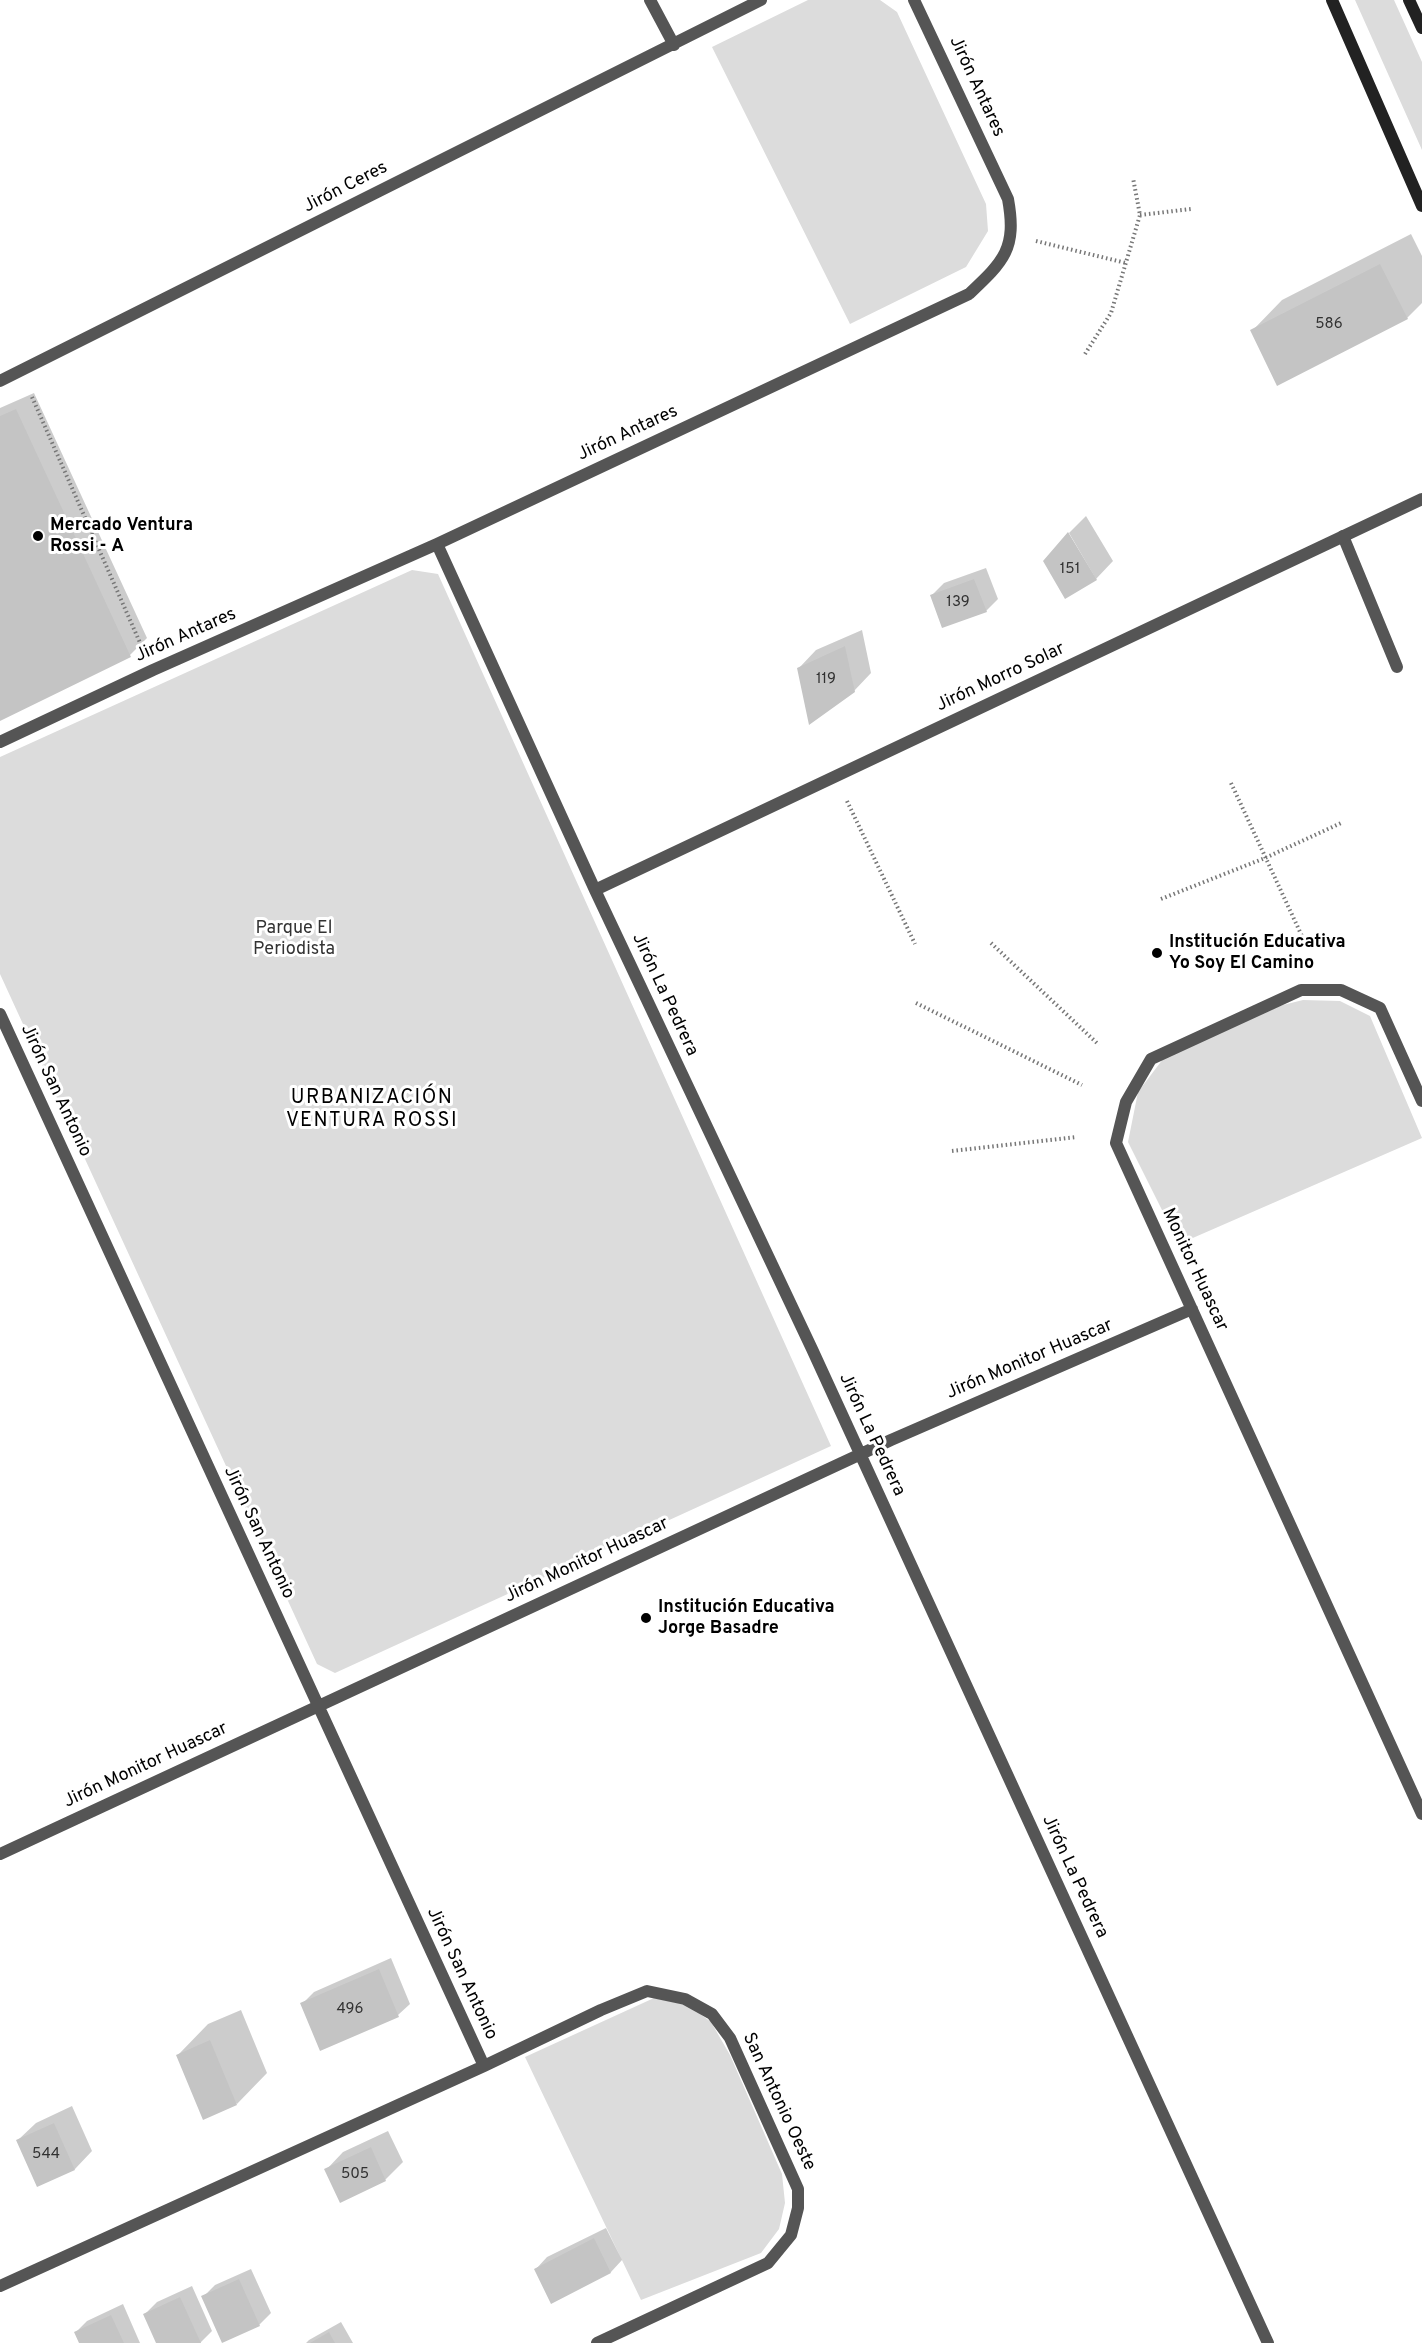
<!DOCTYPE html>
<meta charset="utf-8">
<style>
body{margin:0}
canvas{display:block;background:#fff}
</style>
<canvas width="1422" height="2343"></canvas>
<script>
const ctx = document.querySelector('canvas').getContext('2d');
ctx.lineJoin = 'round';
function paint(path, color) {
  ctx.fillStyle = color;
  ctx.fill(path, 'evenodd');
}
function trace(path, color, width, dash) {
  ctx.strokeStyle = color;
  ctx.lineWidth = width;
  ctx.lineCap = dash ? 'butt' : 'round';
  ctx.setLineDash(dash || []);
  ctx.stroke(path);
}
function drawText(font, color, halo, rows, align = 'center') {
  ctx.font = font + ' Overpass,sans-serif';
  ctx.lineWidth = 6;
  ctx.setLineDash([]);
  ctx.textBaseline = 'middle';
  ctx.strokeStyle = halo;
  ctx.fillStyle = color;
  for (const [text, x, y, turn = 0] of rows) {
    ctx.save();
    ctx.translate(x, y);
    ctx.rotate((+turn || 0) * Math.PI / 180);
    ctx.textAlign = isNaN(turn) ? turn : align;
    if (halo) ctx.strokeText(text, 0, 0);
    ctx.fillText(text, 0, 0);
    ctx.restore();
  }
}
const green = new Path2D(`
 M808,0H880L897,12L986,204L988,231L966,267L850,324L712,47Z
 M1355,0H1394L1422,62V150Z
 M412,570L438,574L831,1446L335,1673L317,1664L0,974V757Z
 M1303,1000L1340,1001L1370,1016L1422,1138L1179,1244L1128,1142L1138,1092L1163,1059L1279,1006Z
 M654,1998L688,2005L711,2022L730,2055L782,2174L785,2203L779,2229L761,2253L641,2300L525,2057Z`);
const shadow = new Path2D(`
 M1411,234L1422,256V303L1407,318L1252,331L1282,300Z
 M34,393L147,638L130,655L0,719V408Z
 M1086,516L1113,561L1096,579L1069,533Z
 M986,568L998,599L986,611L932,595L944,583Z
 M862,630L871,673L854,691L799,668L816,650Z
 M391,1958L410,2004L398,2015L321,2049L302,2004L314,1992Z
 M241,2010L267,2073L237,2104L178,2055L208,2024Z
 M72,2106L92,2151L75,2169L38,2185L18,2140L36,2123Z
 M388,2131L403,2162L385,2180L326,2170L343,2152Z
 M606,2228L622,2260L611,2272L552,2302L536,2269L547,2257Z
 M251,2269L271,2313L259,2325L203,2297L215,2285Z
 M192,2286L212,2331L200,2343H158L145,2314L157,2302Z
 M123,2304L140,2343H80L76,2332L87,2321Z
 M341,2322L353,2343H306L309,2340Z`);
const building = new Path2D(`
 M1380,264L1408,319L1277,386L1250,330Z
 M16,409L131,657L0,721V416Z
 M1068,532L1097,580L1065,599L1043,561Z
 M974,579L987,612L942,628L930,595Z
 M845,646L855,692L809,725L797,668Z
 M379,1969L399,2017L320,2051L300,2003Z
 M210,2040L237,2105L203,2120L176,2055Z
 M54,2123L75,2170L37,2187L16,2140Z
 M371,2147L386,2181L340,2203L324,2169Z
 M594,2238L611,2273L551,2304L534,2269Z
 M239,2279L260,2326L222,2343L201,2296Z
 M180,2297L201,2343H156L143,2314Z
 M111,2315L124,2343H79L74,2332Z
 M329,2332L335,2343H310Z`);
const path = new Path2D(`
 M1140,215L1191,209
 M1036,241L1126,263
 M1085,354L1111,313L1140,215L1133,178
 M32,397L141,645
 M1231,783L1307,947
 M847,801L915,944
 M1161,899L1265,858L1341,823
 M991,943L1099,1045
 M916,1003L1082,1085
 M952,1151L1077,1137`);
const lane = new Path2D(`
 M1343,536L1397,667`);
const street = new Path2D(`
 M650,0L674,45
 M0,381L761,0
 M437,544L595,890L812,1349L1268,2343
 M0,742L153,670L437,544L969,294C1004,261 1017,249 1008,199L914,0
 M595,890L1422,499
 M0,1014L484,2066
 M1422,1101L1380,1008L1341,990H1301L1151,1059L1126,1102L1116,1143L1422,1814
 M0,1854L891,1440L1192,1309
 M0,2286L484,2066L601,2010L647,1991L685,1999L712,2014L730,2038L798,2189V2208L791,2235L768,2263L597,2343`);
const secondary = new Path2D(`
 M1332,0L1422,206
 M1409,0L1422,28`);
const markers = [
 [38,536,6,"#000"],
 [1157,953,6,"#000"],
 [646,1618,6,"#000"]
];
const numberNames = [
 ["586",1329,325],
 ["151",1070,570],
 ["139",958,603],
 ["119",826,680],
 ["496",350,2010],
 ["544",46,2155],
 ["505",355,2175]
];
const streetNames = [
 ["Jirón Antares",976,87,65],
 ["Jirón Ceres",346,188,-27],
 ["Jirón Antares",628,434,-25],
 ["Jirón Antares",186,636,-24],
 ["Jirón Morro Solar",1001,678,-25],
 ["Jirón La Pedrera",664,995,65],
 ["Jirón San Antonio",55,1091,65],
 ["Monitor Huascar",1194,1270,65],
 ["Jirón Monitor Huascar",1030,1360,-23],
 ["Jirón La Pedrera",871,1435,65],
 ["Jirón San Antonio",258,1533,65],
 ["Jirón Monitor Huascar",587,1561,-25],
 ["Jirón Monitor Huascar",146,1766,-25],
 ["Jirón La Pedrera",1074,1877,65],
 ["Jirón San Antonio",461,1974,65],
 ["San Antonio Oeste",778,2102,65]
];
const poiNames = [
 ["Mercado Ventura",50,526],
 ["Rossi - A",50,547],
 ["Institución Educativa",1169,943],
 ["Yo Soy El Camino",1169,964],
 ["Institución Educativa",658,1608],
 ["Jorge Basadre",658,1629]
];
const parkNames = [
 ["Parque El",294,929],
 ["Periodista",294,950]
];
const neighbourhoodNames = [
 ["URBANIZACIÓN",372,1099],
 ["VENTURA ROSSI",372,1122]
];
paint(green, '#dcdcdc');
paint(shadow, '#0003');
paint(building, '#c4c4c4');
trace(path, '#777', 4, [1.5, 3]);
trace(lane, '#555', 12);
trace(street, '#555', 12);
trace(secondary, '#222', 12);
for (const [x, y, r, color] of markers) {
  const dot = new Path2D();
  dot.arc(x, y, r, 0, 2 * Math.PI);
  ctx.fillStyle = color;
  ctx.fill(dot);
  trace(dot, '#fff', 2);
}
drawText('15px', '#313131', null, numberNames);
drawText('18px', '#000', '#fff', streetNames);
drawText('bold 18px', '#000', '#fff', poiNames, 'left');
drawText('18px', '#333', '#fff', parkNames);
ctx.letterSpacing = '1.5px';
drawText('20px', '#000', '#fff', neighbourhoodNames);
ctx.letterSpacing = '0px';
</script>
